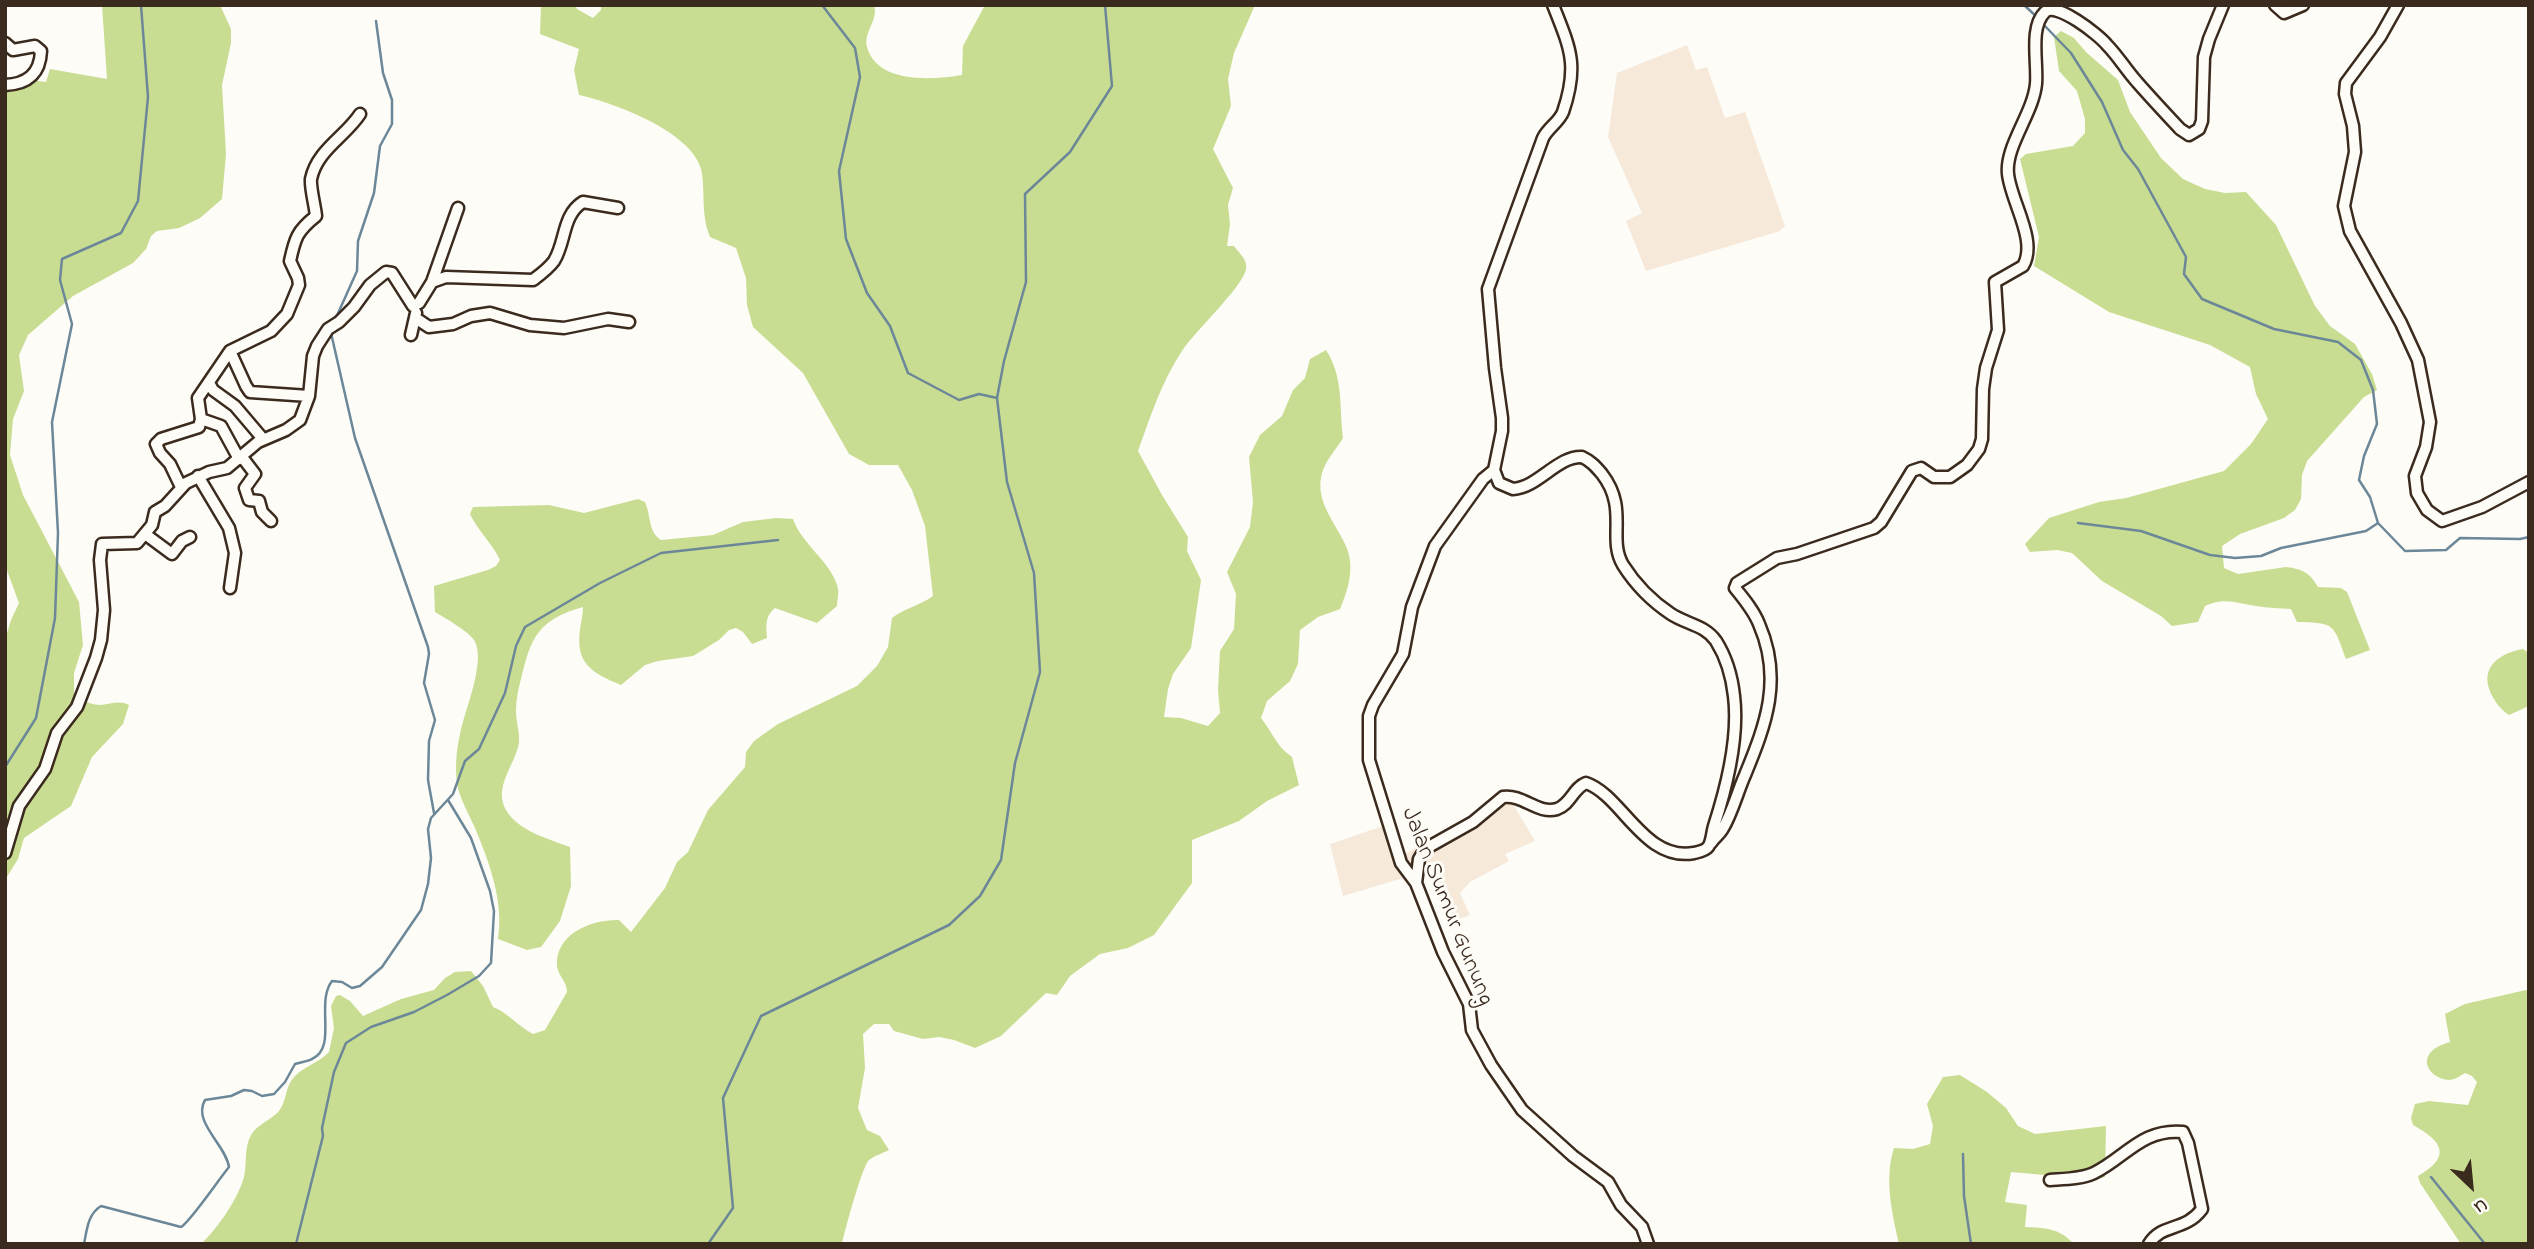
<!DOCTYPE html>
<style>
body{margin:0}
#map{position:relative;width:2534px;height:1249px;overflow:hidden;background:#fdfcf7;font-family:"Indie Flower",sans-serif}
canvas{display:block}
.frame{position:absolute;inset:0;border:7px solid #3b2a1e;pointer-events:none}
.north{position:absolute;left:2436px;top:1151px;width:70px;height:70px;-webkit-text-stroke:5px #fdfcf7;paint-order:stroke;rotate:154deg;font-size:19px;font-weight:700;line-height:28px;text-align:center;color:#3b2a1e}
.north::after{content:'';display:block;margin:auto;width:24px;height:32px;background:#3b2a1e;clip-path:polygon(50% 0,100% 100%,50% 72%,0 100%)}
</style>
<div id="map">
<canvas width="2534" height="1249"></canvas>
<div class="frame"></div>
<div class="north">U</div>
</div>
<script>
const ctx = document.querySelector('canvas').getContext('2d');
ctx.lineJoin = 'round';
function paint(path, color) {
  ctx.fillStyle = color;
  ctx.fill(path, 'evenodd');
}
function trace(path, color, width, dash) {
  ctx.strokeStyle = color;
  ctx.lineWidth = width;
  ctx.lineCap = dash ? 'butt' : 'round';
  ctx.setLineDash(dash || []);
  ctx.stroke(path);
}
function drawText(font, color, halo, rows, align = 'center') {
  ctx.font = font + ' "Indie Flower",sans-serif';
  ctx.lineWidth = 6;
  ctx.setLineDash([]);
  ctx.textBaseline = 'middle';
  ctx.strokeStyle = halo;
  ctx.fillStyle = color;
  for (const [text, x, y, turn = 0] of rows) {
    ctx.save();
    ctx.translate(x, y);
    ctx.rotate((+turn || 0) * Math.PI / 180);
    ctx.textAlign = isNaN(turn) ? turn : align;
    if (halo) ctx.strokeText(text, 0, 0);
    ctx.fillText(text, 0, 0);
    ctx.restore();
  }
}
const built = new Path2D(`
 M1687,45L1696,70L1707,67L1725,118L1745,112L1785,226L1780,231L1646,271L1626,221L1642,213L1608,137L1617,73Z
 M1510,799L1535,841L1505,854L1509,861L1470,882L1460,893L1470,915L1448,923L1427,871L1343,896L1330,844L1386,825L1397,858Z`);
const green = new Path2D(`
 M102,5H220L231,29V43L222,85L226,154L222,199L200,218L179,228L157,231L151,236L146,249L133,263L73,296L28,335L19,355L24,391L13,419L10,455L23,495L79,602L83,645L74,673V695C82,700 91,705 101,705C112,704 118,700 129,705L123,724L92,757L71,806L24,838L18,859L5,880V640L11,620L19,603L5,565V77L46,82L50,69L107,79Z
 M541,5H575L577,9L593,18L601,10V5H874C879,20 863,32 867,47C877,84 933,80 962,75L963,46L985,5H1255L1234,53L1228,79L1231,106L1213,149L1233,188L1228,205L1230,224L1227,246H1234C1239,253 1248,260 1246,269C1243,287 1194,332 1182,351C1162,381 1150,417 1138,451L1162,495L1188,537L1187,551L1201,580L1191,648L1173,674L1168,689L1164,717L1181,718L1208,726L1220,713L1218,690L1220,651L1234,629L1236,594L1227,572L1250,527L1253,502L1249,457L1260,435L1282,416L1293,390L1305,378L1310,359L1326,350C1344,378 1339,407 1343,438C1337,448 1327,459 1323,470C1310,506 1348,533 1350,561C1352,578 1346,594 1340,609L1318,617L1300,630L1298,664L1290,681L1267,701L1261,718C1273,733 1276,746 1292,757L1299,785L1267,801L1239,821L1192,840V883L1154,935L1128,948L1100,954L1070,976L1057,995L1046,993L1001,1036L975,1048L954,1040L939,1037L923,1039L894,1031L889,1024H874L863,1034L865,1068L858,1108L867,1130L880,1136L889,1150C883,1153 874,1156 869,1160C862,1167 845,1230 842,1244H201C217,1229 238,1199 244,1177C247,1163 244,1147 251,1135C259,1122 276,1119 282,1106C287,1096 286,1086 294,1077C304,1066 319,1063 329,1052L334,1028L331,1006L336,996L340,995L350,1001L363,1016L401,999L434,990L445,978L455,972L471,971L483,986L493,1007C507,1012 519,1027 533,1034L545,1030L567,992C567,981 558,976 557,966C555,933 593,919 619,920L631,932L665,888L677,862L688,852L708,810L745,767L746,752L754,741L778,724L857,686L877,666L888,647L892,618C905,608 919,606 933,596L925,526L912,490L898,465H869L849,454L803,373L753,327L747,305L746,278L736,248L710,237C701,216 705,195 702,173C696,133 615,103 579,95L574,70L579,49L540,34Z
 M2061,31L2074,38L2086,52L2118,80L2130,112L2161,158L2183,179L2205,189L2225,193L2246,192L2276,225L2315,306L2330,326L2355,344L2372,374L2377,390L2364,397L2307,461L2302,475L2301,499L2295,510L2284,518L2240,534L2222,546L2224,568L2238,574L2286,567C2303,569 2310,573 2318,587L2341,588L2347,592L2370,650L2346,659C2333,623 2335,623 2297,622L2291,609C2280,608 2267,608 2256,606C2236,603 2224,597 2205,606L2198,622L2172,626L2161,616L2102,581L2072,553L2057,550L2030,552L2025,544L2049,518L2099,502L2126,498L2224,471L2251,444L2268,419L2256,394L2250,367L2210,345L2109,312L2034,266L2039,237L2020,159L2026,154L2073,146L2085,133V119L2077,91L2059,71L2054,37Z
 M638,499L645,502C651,515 648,532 661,540L713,535L743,522L776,518L793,519C801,544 833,563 838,589C839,594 837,601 837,606L817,623L775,608C765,616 766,625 767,638L752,644L743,632L736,628L729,630L719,640L693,656L658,661L645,665L621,685C593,673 575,665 580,629C581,621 583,615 583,607C538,620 531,637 521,679C518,690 516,700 516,711C516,721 520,733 519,743C515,765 493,787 506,810C518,831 549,839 570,847L571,886L560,921L541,947L527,950L498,939C504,901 489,861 474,826C469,815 463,804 459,792C454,775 456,751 460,734C464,712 487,660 474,640C468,631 445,618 435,612L434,586L488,570L496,566L500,560C492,543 478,531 470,514L473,507L549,505L584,513Z
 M2523,649L2529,653V706L2509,715C2502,710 2498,706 2494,699C2477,671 2495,654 2523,649Z
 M2526,990L2529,991V1244H2461L2420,1183L2418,1176C2451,1157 2444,1142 2413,1125L2411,1118L2415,1104L2429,1101L2468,1105L2477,1082L2472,1076L2465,1073C2460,1076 2455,1080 2449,1080C2436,1080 2420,1066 2430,1053C2435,1047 2443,1044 2450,1042L2445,1014L2465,1004Z
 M1960,1075L1987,1092L2006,1108L2018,1126L2035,1134L2106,1126L2105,1177L2069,1183L2044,1175L2011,1172L2005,1202L2027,1205L2025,1227C2046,1228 2059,1228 2074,1244H1899C1892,1214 1884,1178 1894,1148L1913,1149L1930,1144L1933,1126L1927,1104L1943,1077Z`);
const stream = new Path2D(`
 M822,5L855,48L860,77L839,171L846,239L867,293L890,326L908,373L959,400L979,394L997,398
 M2024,5L2038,18
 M2042,23L2071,53L2102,102L2123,150L2138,169L2186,257L2184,274L2202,299L2274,329L2338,342L2361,360L2373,390L2377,424L2364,456L2359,480L2370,497L2378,523L2405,551L2446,550L2460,538L2520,539L2529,537
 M335,320L357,271L358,241L374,193L380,146L392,124V100L383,73L376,21
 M331,333L355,438L428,647L429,654L424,683L435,720L429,741L428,780L434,813
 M2078,523L2141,531L2210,555L2235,558L2261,556L2281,548L2366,531L2378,523
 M5,767L36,718L55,618L58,533L52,422L72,324L60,280L62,259L121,233L138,201L148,97L141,5
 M1963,1154L1964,1196L1971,1244
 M2431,1177L2485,1244
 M84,1244C87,1229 88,1214 101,1206L181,1227C190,1222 219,1179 229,1167C226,1145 192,1122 205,1100L231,1096L244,1090L252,1091L262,1096L274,1094L285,1082L295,1064C300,1062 307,1062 312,1059C338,1047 315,1003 332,981L342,982L352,988L360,986L382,967L421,910L428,884L431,858L428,829L431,818L453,794L465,761L479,749L505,693L516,646L525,627L600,583L661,553L778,540
 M296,1244L323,1136L322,1128L334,1072L346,1043L371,1027L414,1012L447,995L479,976L491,963L494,911L490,891L471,838L448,800
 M708,1244L733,1208L723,1098L761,1016L949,925L980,896L1001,860L1015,763L1040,672L1034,573L1007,482L997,398L1004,361L1026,282L1025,194L1070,152L1112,86L1105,5`);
const minor = new Path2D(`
 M2275,5L2284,13L2303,5
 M2398,5L2380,37L2346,83L2345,94L2353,126L2355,152L2344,206L2350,231L2401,323L2418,360L2430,422L2426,447L2415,476L2417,493L2427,510L2442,521L2482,507L2529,482
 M5,43L13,50L35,46L41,51C40,74 27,84 5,85
 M432,282L458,208
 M417,319L429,327L453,324L471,316L490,313L530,325L564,328L608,319L629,322
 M411,335L416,313
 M230,351L246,386L250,392L309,396
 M209,383L213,390L235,406L263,439
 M201,419L221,426L239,459
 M242,457L255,474L245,488L249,500L259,501L262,512L271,521
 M1494,470L1483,479L1435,546L1412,607L1403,654L1373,705L1369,716V760L1401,863L1416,883L1443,952L1469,1004L1472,1030L1491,1065L1522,1110L1573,1156L1608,1182L1621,1205L1642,1227L1648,1244
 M198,476L229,528L235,553L230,588
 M181,487L170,464L160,453L156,444L161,439L199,427L201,419L198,398L230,351L271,331L287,314L299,285L298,278L290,261C295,238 297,231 316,216C315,206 310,187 311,179C317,150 345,137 360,114
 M145,534L172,554L182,541L190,537
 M1711,843C1714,838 1719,835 1722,830C1732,814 1737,793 1745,775C1766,724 1783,679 1759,624C1754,611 1744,599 1735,588L1737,583L1777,558L1797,554L1874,528L1881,522L1912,471L1921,468L1934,477H1950L1967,465L1979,449L1982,439L1983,389L1986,368L1998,330L1995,282L2023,266C2038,241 2011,202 2008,174C2005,146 2033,114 2036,84C2038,63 2029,27 2045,12C2056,1 2099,35 2107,45C2118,56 2126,70 2137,82C2151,98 2166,114 2180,129L2189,135L2199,129L2202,121L2204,57L2209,39L2223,5
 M5,853L19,806L45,769L57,733L77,707L96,658L101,640L104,610L100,560L102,544L137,543L152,525L155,512L165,506L186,483L209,472L227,468L258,442L286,430L300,420L309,396L313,356L317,346L328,329L339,322L354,307L370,285L386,272L392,273L413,306L419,303L432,282L446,277L533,280C541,274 548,269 554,261C566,242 562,215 583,202L618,208
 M1416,883L1419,859L1425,849L1473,822L1503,797C1523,794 1538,815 1557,809C1571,804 1573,788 1586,783C1622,795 1644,862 1694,853C1698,852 1705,851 1708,847C1712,842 1712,832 1714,826C1726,789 1739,736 1734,696C1732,677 1726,657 1716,641C1705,625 1686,624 1671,614C1653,602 1635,584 1623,565C1607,538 1629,509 1602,474C1596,467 1591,461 1582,457C1557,456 1539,487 1513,489L1499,483L1494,470L1502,431V418L1495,368L1488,289L1543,138C1548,128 1559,122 1563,112C1579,65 1570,48 1553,5
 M2050,1180C2064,1179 2082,1179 2094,1173C2125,1158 2142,1128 2183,1132L2188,1143L2202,1209C2185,1232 2161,1223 2149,1244`);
const streetNames = [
 ["Jalan Sumur Gunung",1446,907,68]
];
paint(built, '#f6e9da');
paint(green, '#c9dd92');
trace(stream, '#6b8798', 2.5);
trace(minor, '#3b2a1e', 15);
trace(minor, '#fdfcf7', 10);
drawText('24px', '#3b2a1e', '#fdfcf7', streetNames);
</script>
